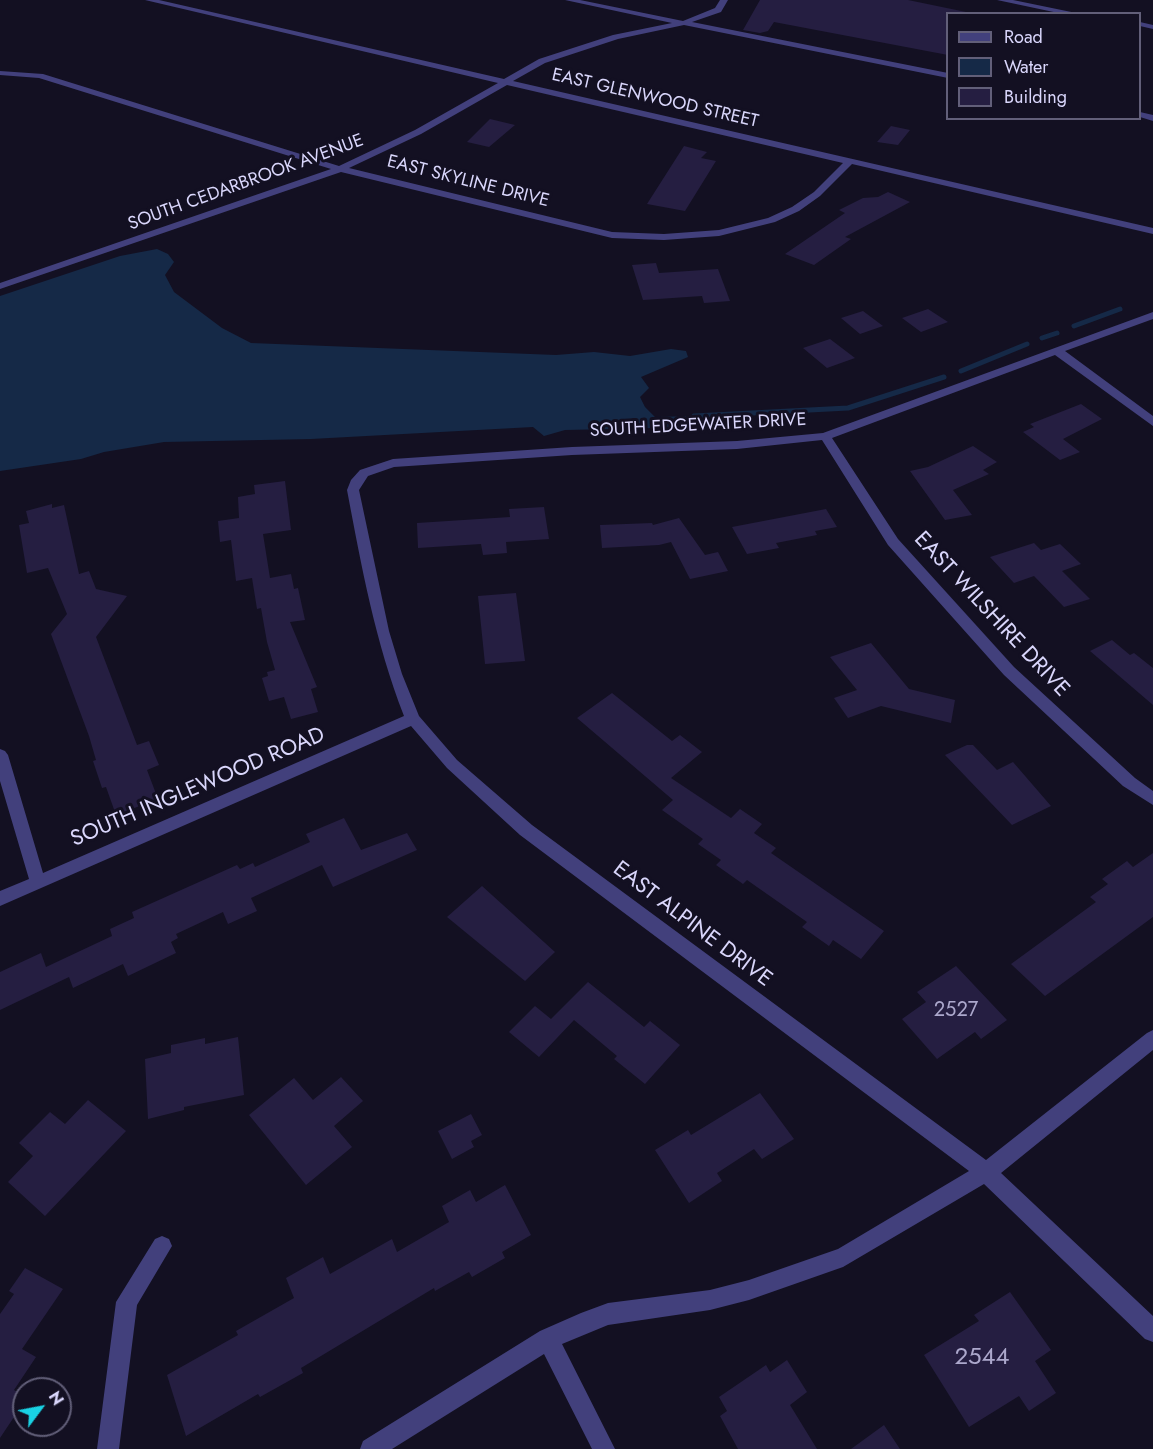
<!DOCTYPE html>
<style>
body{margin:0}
#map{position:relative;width:1153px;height:1449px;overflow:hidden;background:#131022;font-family:Jost,sans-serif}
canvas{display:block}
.legend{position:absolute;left:946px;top:12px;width:195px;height:108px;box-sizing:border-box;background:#131022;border:2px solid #625f79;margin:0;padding:8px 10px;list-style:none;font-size:18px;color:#d9d6fb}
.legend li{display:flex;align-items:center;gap:12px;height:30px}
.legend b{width:30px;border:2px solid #625f79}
.north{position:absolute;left:12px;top:1377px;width:60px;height:60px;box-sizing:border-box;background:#131022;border:2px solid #625f79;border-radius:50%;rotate:58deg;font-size:16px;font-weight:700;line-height:24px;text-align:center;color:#d9d6fb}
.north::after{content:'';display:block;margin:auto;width:21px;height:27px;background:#19d2e4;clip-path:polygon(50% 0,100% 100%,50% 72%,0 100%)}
</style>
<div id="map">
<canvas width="1153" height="1449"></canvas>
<ul class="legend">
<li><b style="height:8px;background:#42407c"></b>Road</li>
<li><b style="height:16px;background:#152947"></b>Water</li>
<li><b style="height:16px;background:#251e41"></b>Building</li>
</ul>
<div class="north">N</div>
</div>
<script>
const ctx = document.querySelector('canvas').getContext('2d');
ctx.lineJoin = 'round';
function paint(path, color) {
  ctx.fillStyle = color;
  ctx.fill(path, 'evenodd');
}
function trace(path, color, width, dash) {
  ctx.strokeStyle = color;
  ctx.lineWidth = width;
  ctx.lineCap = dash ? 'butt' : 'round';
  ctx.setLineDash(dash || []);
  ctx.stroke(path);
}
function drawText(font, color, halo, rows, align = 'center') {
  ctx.font = font + ' Jost,sans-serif';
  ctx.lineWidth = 6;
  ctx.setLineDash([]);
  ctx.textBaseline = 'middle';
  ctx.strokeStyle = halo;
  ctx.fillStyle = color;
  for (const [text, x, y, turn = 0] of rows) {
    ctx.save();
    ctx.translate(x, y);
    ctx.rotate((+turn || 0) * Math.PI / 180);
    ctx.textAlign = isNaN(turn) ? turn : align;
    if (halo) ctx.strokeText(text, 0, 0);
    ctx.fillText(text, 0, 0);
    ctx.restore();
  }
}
const water = new Path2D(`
 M157,249L168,254L174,262L165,275L174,292L222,328L251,343L556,355L594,352L630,356L671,349L686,351L688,357L641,377L649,388L640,397L645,407L655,417L694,416L700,427L565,430L544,436L533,427L311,439L164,442L104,452L81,459L0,471V296L120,256Z`);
const stream = new Path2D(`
 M1074,326L1120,309
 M1042,338L1057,333
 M961,371L1027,344
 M694,416L848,408L944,377`);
const building = new Path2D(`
 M760,0H908L966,12L948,14V55L774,22L768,31L760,33L743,30Z
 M490,119L515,125L489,147L467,142Z
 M891,126L910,130L898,145L877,142Z
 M684,146L707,152L701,158L716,161L685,211L647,204Z
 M888,192L910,202L845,237L851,239L814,265L785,254L845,213L839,210L863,198L878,197Z
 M656,263L659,273L718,269L730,301L704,303L702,296L643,300L632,265Z
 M928,309L948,322L921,332L902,318Z
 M863,311L883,326L860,334L841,318Z
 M830,339L855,358L827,368L803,348Z
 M1081,404L1102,419L1063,439L1080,452L1060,460L1023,432L1034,427L1030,424Z
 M973,446L997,462L983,470L989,474L953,490L972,515L945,520L910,471L928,467Z
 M285,481L291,530L263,534L270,578L291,574L294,589L298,588L305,620L290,622L317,687L311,689L318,712L291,719L284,697L269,701L262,678L268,676L267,672L275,670L267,642L261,608L257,609L252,578L236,581L231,540L220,542L218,521L239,518L238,497L255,494L254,485Z
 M52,504V508L64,505L79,574L89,571L96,589L127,596L96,637L137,745L149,741L159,765L147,770L158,799L116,815L106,787L102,788L93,761L96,760L89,736L51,634L67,614L48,568L27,573L19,525L29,523L26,511Z
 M544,507L549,539L506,542L507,553L483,555L481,544L418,548L417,523L510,517L509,509Z
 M826,509L837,527L815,531L817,535L776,543L779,548L747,554L732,527Z
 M679,518L705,555L718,552L728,571L690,579L671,542L659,545L602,548L600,525L652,523L653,525Z
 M1034,543L1041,550L1060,544L1081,564L1062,571L1090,599L1064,607L1034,576L1014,583L990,557Z
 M516,593L525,661L485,664L478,596Z
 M1112,640L1130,655L1134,653L1153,668V705L1090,651Z
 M871,643L909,689L955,700L951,723L881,706L848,718L834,698L857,690L830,657Z
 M612,693L672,741L680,735L702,752L671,778L731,818L740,809L762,824L754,833L776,848L771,853L884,931L861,959L833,940L829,946L802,927L807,922L747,880L743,884L716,865L721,860L698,844L703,839L662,810L673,800L577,718Z
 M967,745H973L997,770L1013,762L1051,806L1012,825L945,755Z
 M344,818L361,850L407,833L417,850L333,887L322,865L251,898L257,911L228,924L223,912L176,934L178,938L171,942L176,953L128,976L123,964L73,988L69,977L0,1010V972L41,953L46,967L112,936L110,929L134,918L132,912L237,865L240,869L253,863L255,867L310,842L306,834Z
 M1153,853V917L1045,996L1011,964L1096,902L1090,897L1108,884L1102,879L1127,861L1133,867Z
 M482,886L555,952L525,981L447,917Z
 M956,966L1007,1020L981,1039L975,1032L937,1059L902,1019L926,1002L917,992Z
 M588,982L644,1027L650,1021L680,1045L645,1084L614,1059L617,1056L574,1020L539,1057L509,1032L535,1006L551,1019Z
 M238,1037L244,1095L184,1107V1110L148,1119L145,1059L171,1053V1045L205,1038V1044Z
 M341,1077L363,1101L334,1126L352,1147L306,1185L249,1115L294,1078L313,1100Z
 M760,1093L794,1139L762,1159L754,1149L717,1173L722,1181L689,1203L655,1150L688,1130L691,1135Z
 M88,1100L126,1131L45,1216L8,1182L33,1156L19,1143L50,1112L65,1124Z
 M471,1114L482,1135L471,1141L474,1147L452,1159L438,1131Z
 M505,1185L531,1235L502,1252L505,1258L472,1277L469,1272L435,1291L434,1288L301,1368L303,1373L260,1397L258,1394L186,1436L167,1375L238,1335L236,1331L294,1298L286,1278L323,1257L330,1274L392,1239L397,1252L449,1222L442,1206L470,1190L476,1202Z
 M25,1268L63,1289L22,1349L36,1357L14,1390L24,1396V1402L0,1438V1314L14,1294L9,1291Z
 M1010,1292L1051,1350L1035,1361L1056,1393L1029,1411L1019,1396L969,1427L924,1355L979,1321L974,1315Z
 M787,1360L807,1392L790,1405L817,1449H738L720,1416L727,1411L719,1397L766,1365L770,1372Z
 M884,1425L900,1449H851Z`);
const street = new Path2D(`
 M145,0H159L504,79L539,59L613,35L672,23L565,0H580L683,21L715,8L720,0H728L721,12L692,22L948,73V78L684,25L618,39L545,63L513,81L1153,228V234L852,164L820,196L799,211L775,222L719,236L664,240L612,238L341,172L0,289V283L331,169L39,78L0,75V71L43,74L339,166L415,130L498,83ZM507,85L843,163L814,192L792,207L768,218L719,230L664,234L612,232L349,168L421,134Z
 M997,0H1013L1081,14H1063Z
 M1140,22L1153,25V29L1140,26Z
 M1140,112L1153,115V121L1140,117Z
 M1153,312V319L1065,351L1153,416V426L1055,355L832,438L898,539L1014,667L1135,778L1153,791V805L1123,786L1004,675L888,545L822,440L737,449L572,455L394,467L368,476L359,490L389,631L402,674L419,716L457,760L532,825L986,1160L1147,1033L1153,1030V1050L1001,1173L1153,1316V1342L1145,1339L984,1184L843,1267L749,1300L710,1310L608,1325L562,1344L615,1449H592L544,1354L392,1449H360L363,1441L540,1331L581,1313L608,1303L710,1290L749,1280L838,1249L969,1171L520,835L447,768L411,726L0,906V891L29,879L0,781V749L5,751L8,755L43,873L404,716C375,641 362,569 347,490L351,480L360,470L393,459L572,447L737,441L823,433Z
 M162,1236L169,1239L172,1246L137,1305L119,1449H97L116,1302L155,1239Z`);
const farStreetnames = [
 ["EAST GLENWOOD STREET",655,99,13],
 ["EAST SKYLINE DRIVE",468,182,14],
 ["SOUTH CEDARBROOK AVENUE",246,183,-20],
 ["SOUTH EDGEWATER DRIVE",698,426,-3]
];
const numberNames = [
 ["2527",956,1011]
];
const streetNames = [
 ["EAST WILSHIRE DRIVE",991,615,47],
 ["SOUTH INGLEWOOD ROAD",198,788,-23],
 ["EAST ALPINE DRIVE",692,925,37]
];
const nearNumbernames = [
 ["2544",982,1358]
];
paint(water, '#152947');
trace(stream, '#152947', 5);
paint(building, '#251e41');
paint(street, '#42407c');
drawText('18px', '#d9d6fb', '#131022', farStreetnames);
drawText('20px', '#aca8cc', null, numberNames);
drawText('22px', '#d9d6fb', '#131022', streetNames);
drawText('24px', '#aca8cc', null, nearNumbernames);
</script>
